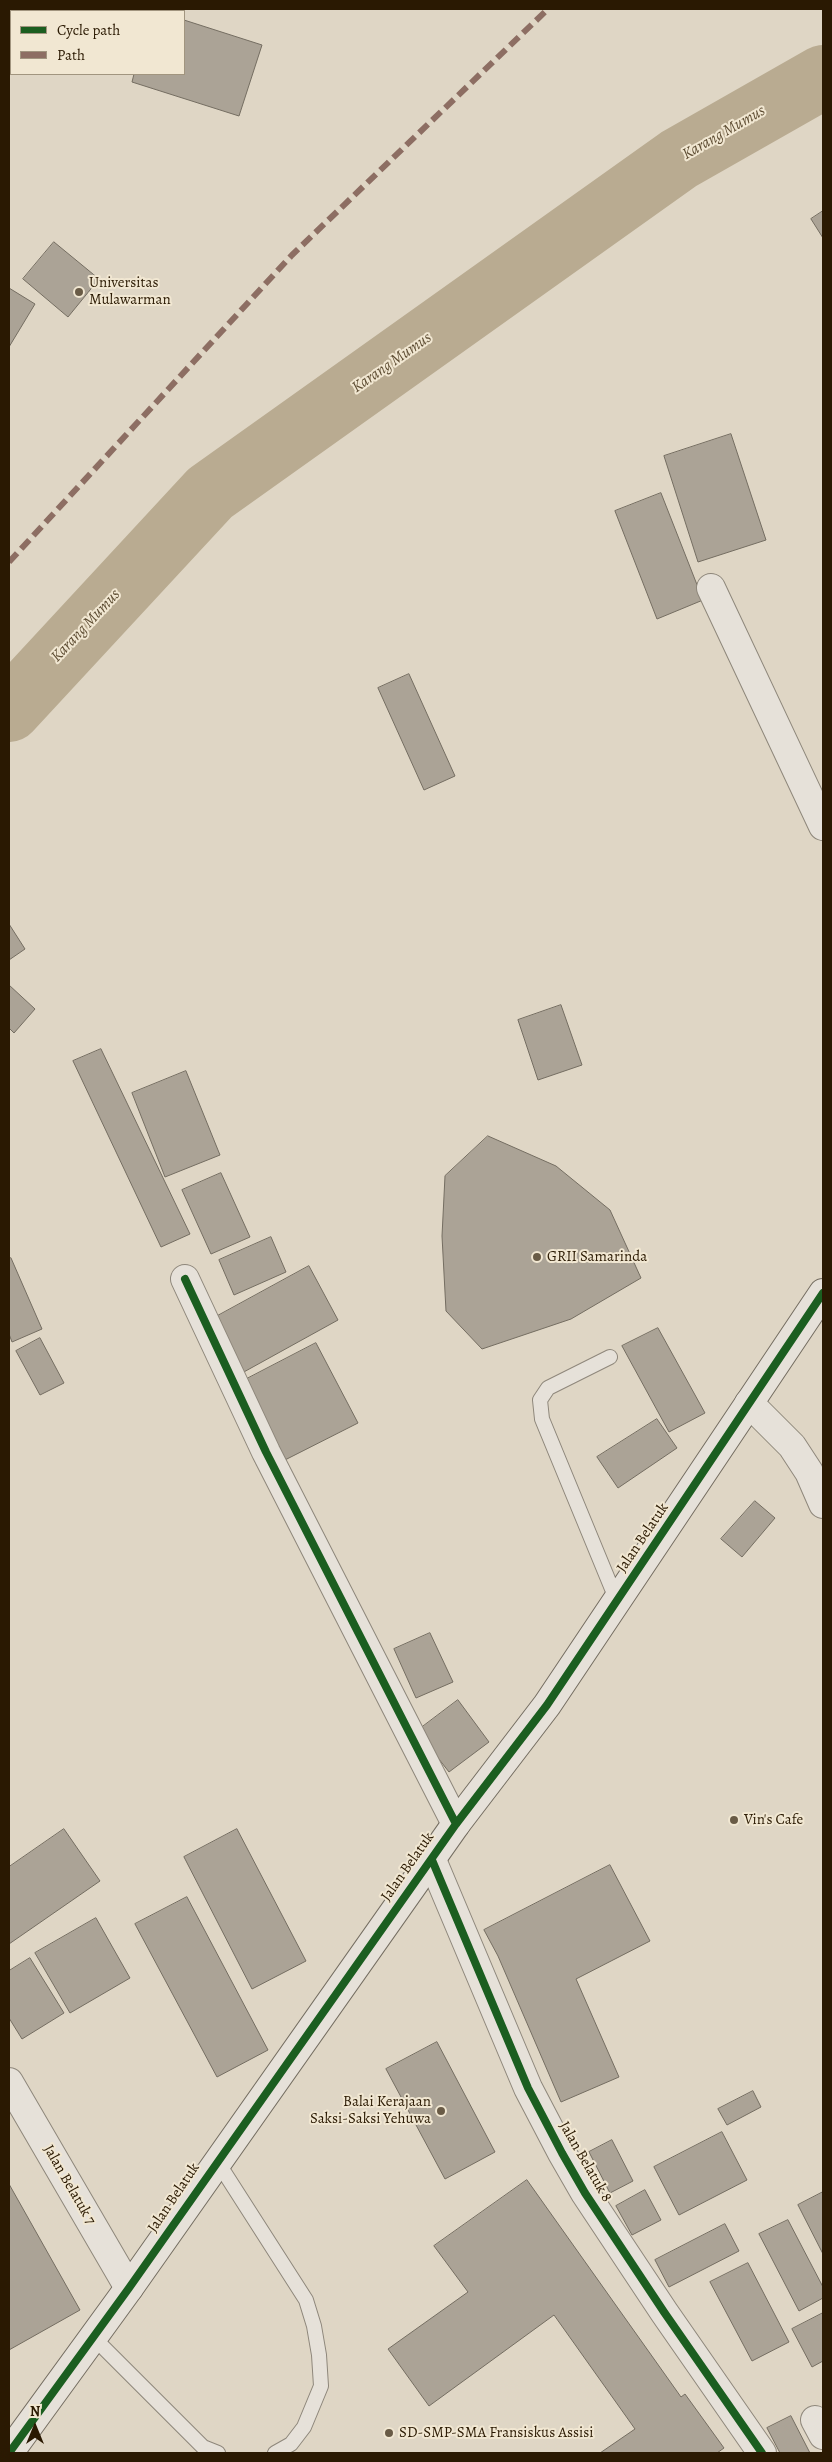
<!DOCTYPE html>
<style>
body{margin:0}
#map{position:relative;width:832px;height:2462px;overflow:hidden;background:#dfd6c5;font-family:Alegreya,serif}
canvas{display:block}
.frame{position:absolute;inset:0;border:10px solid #2a1902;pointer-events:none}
.legend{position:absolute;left:10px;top:10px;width:175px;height:65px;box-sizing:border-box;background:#f1e7d2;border:1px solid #a1957f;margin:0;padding:6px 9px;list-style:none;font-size:15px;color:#2a1902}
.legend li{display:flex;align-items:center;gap:10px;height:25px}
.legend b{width:25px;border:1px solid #a1957f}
.north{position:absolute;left:10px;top:2402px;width:50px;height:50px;-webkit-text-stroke:4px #f1e7d2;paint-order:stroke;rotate:0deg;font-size:14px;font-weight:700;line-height:20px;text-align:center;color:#2a1902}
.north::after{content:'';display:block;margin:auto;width:18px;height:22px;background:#2a1902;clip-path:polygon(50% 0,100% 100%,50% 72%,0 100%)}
</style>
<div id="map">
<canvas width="832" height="2462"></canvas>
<div class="frame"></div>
<ul class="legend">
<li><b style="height:6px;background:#1b5e20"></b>Cycle path</li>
<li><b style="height:6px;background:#8d6e63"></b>Path</li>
</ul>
<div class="north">N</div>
</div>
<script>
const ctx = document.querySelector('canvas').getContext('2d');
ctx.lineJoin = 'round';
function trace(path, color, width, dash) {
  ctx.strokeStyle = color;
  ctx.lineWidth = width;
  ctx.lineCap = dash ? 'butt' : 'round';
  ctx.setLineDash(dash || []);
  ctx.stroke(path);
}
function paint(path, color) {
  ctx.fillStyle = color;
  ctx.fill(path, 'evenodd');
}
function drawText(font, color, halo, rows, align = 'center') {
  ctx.font = font + ' Alegreya,serif';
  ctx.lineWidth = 4;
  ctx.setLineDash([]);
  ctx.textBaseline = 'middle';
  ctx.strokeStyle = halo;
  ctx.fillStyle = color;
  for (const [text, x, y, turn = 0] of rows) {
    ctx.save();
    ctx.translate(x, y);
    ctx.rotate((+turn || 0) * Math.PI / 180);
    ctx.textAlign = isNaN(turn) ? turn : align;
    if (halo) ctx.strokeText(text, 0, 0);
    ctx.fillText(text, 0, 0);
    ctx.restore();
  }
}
const river = new Path2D(`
 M9,710L210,493L679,159L823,77`);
const building = new Path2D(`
 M184,20L262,45L239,116L132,82L134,74H184Z
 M823,211V238L811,219Z
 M54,242L99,279L68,317L23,279Z
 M9,288L35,304L9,347Z
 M731,434L766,540L698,562L664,456Z
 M661,493L703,600L657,619L615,511Z
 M409,674L455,776L424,790L378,688Z
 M9,924L25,949L9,960Z
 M9,985L35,1009L14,1033L9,1028Z
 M561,1005L582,1065L538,1080L518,1020Z
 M101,1049L190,1234L161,1247L73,1061Z
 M186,1071L220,1155L165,1177L132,1093Z
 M488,1136L556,1166L610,1210L641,1278L571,1319L482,1349L446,1311L442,1236L445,1176Z
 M221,1173L250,1237L211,1254L182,1190Z
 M271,1237L286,1272L234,1295L219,1260Z
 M11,1258L42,1329L12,1342L9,1334V1259Z
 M309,1266L338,1320L242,1373L212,1319Z
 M658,1328L705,1413L669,1432L622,1346Z
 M40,1338L64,1383L40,1395L16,1351Z
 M316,1343L358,1423L277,1464L237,1384Z
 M657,1419L677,1448L618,1488L597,1457Z
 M755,1501L775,1518L742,1557L721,1539Z
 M430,1633L453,1682L416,1698L394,1649Z
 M458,1700L489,1742L449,1772L417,1731Z
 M64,1829L100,1881L9,1944V1867Z
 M237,1829L306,1961L252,1989L184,1857Z
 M610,1865L650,1941L576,1979L619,2077L561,2102L498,1956L484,1930Z
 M187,1897L268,2050L217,2077L135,1924Z
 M96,1918L130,1978L70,2013L35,1953Z
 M30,1958L64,2013L22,2039L9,2018V1971Z
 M437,2042L495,2152L445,2179L386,2069Z
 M753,2091L761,2107L727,2125L718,2109Z
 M722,2132L747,2180L679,2215L654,2167Z
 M612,2140L633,2181L610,2193L589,2152Z
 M527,2180L681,2397L685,2394L724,2448L717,2453H600L635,2429L554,2315L429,2406L388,2349L468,2292L434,2246Z
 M9,2184L80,2310L9,2350Z
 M645,2190L661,2220L632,2235L616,2206Z
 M823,2192V2254L798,2205Z
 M788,2220L823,2287V2298L799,2311L759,2234Z
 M725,2224L739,2251L669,2287L655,2260Z
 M748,2263L789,2342L752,2361L710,2282Z
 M823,2313V2361L812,2367L792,2329Z
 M791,2416L810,2453H780L767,2428Z`);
const lane = new Path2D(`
 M610,1357L548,1388L540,1400L542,1419L617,1601
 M217,2161L306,2300L314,2326L319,2355L321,2386L304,2427L291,2444L275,2453
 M94,2338L203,2447L218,2453`);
const street = new Path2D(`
 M26,11L27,9
 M9,43L11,38
 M711,588L823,826
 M185,1279L266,1452L456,1824
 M749,1403L792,1446L809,1472L823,1504
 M432,1860L528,2088L562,2153L585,2193L664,2312L762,2453
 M9,2082L129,2288
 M815,2420L823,2435`);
const secondary = new Path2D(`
 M9,2453L129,2288L456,1824L547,1705L823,1293`);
const quiet = new Path2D(`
 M9,562L292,255L548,9`);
const cycleway = new Path2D(`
 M185,1279L266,1452L456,1824
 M432,1860L528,2088L562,2153L585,2193L664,2312L762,2453
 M9,2453L129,2288L456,1824L547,1705L823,1293`);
const markers = [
 [79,292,5,"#695b46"],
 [537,1257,5,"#695b46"],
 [734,1820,5,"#695b46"],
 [441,2111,5,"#695b46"],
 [389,2433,5,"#695b46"]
];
const poiNames = [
 ["Universitas",89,283],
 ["Mulawarman",89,300],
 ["GRII Samarinda",547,1257],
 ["Vin's Cafe",744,1820],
 ["Balai Kerajaan",431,2102,"right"],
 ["Saksi-Saksi Yehuwa",431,2119,"right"],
 ["SD-SMP-SMA Fransiskus Assisi",399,2433]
];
const streetNames = [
 ["Jalan Belatuk",643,1538,-56],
 ["Jalan Belatuk",408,1867,-55],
 ["Jalan Belatuk 8",585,2162,60],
 ["Jalan Belatuk 7",69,2185,60],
 ["Jalan Belatuk",174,2198,-56]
];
const waterNames = [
 ["Karang Mumus",724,133,-30],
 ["Karang Mumus",392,363,-35],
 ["Karang Mumus",86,626,-47]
];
trace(river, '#b9ab91', 64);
paint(building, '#aba396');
trace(building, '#746d61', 1);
trace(lane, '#8e877b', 16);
trace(street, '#8e877b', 30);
trace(secondary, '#746d61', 30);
trace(lane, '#e6e1d9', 14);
trace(street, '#e6e1d9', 28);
trace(secondary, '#e6e1d9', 28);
trace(quiet, '#8d6e63', 6, [12, 6]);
trace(cycleway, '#1b5e20', 8);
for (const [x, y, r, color] of markers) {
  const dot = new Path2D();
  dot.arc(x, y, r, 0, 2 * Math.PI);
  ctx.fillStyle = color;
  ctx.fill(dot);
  trace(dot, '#f1e7d2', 2);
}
drawText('15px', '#2a1902', '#f1e7d2', poiNames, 'left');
drawText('15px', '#2a1902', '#f1e7d2', streetNames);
drawText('italic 16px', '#5d4c32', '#f1e7d2', waterNames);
</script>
